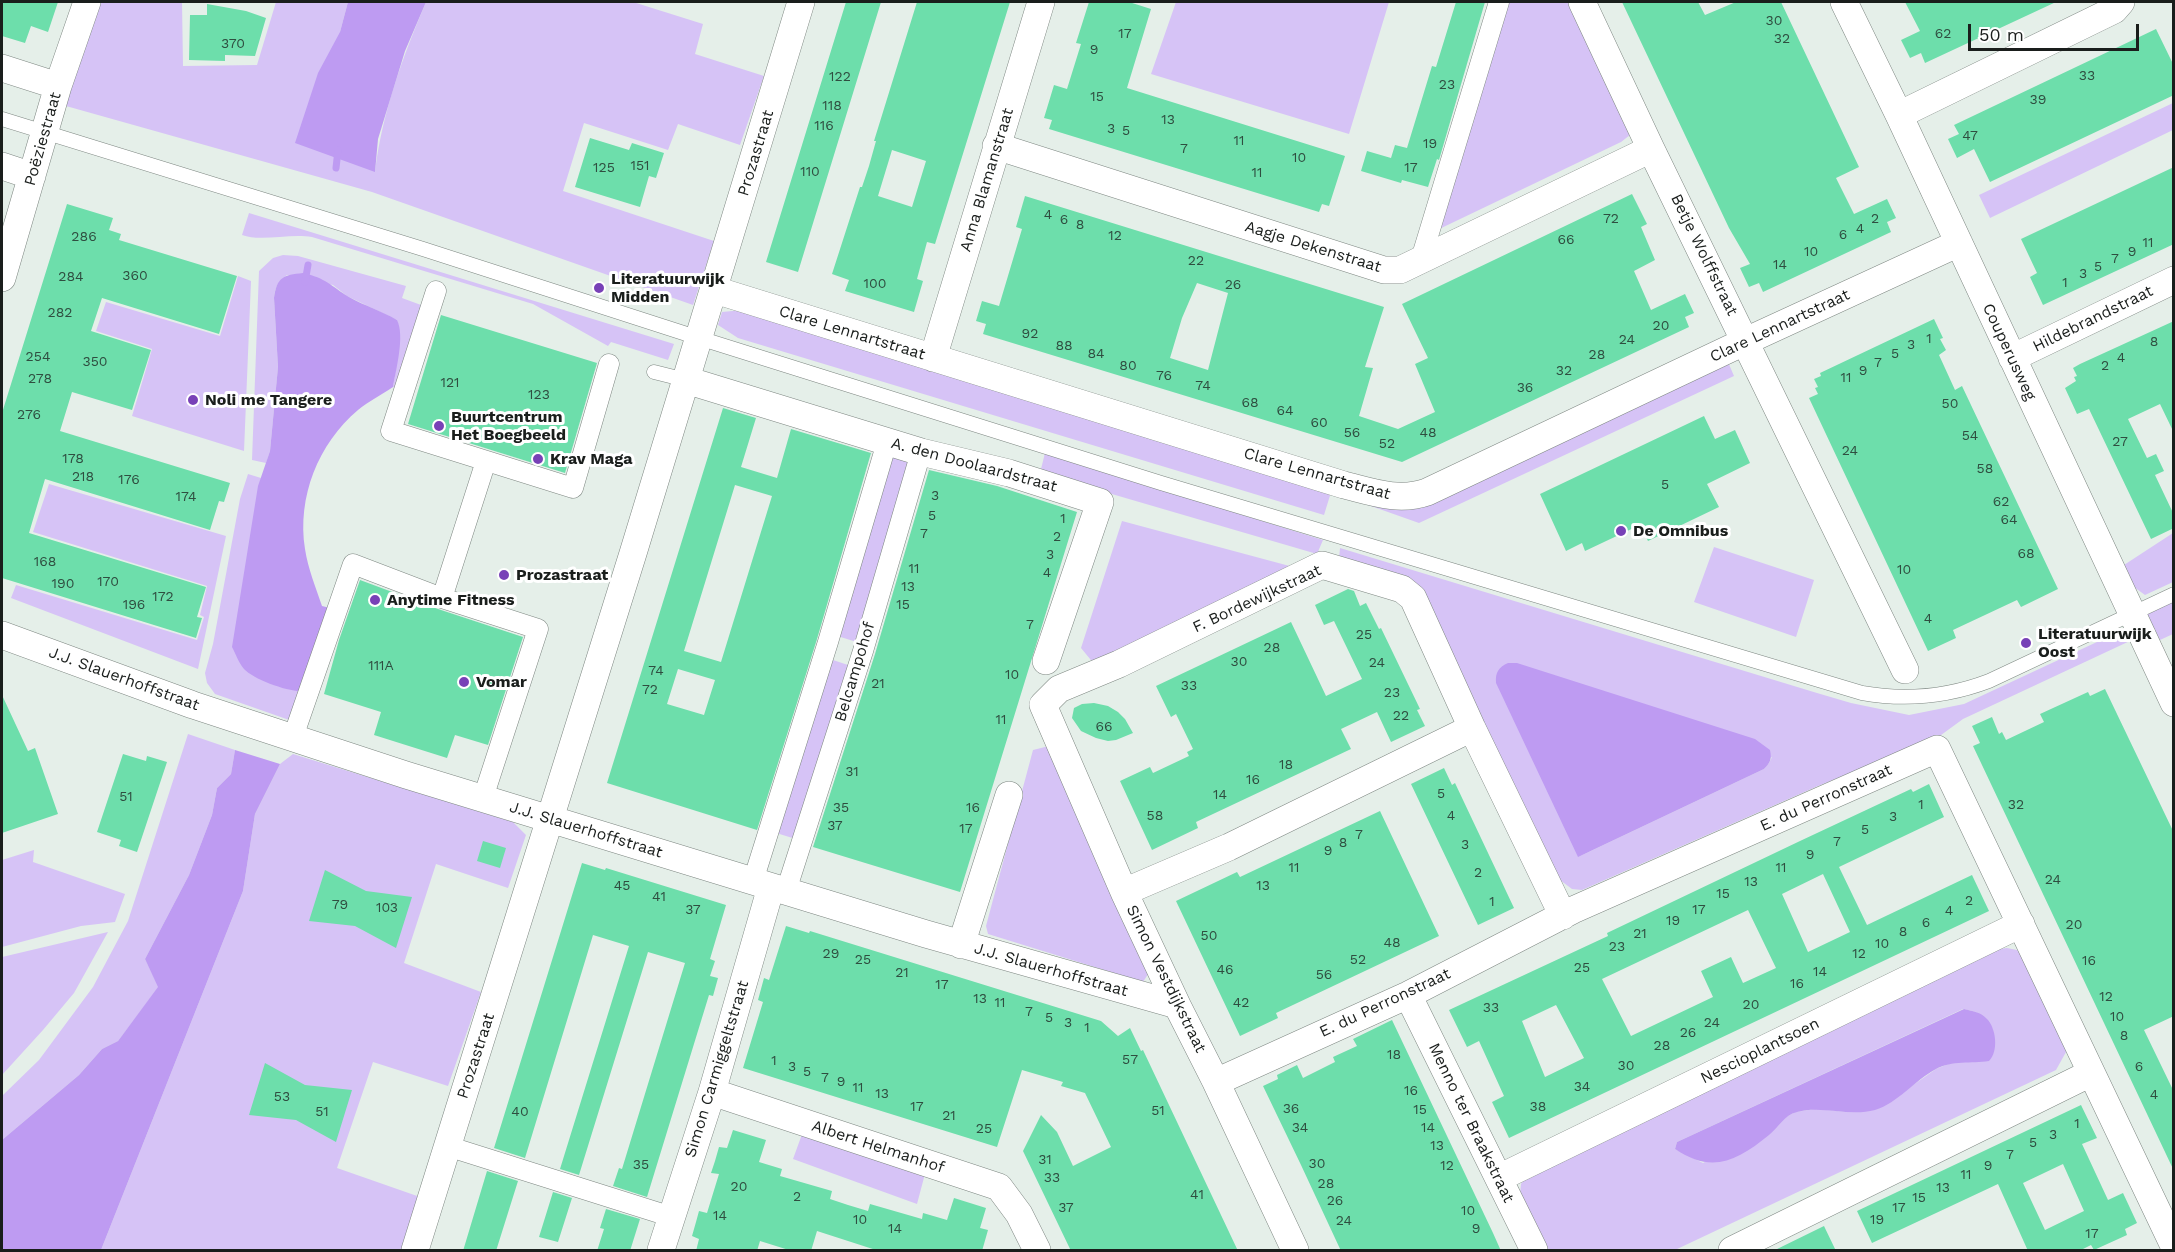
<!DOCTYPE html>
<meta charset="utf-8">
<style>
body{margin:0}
#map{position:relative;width:2175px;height:1252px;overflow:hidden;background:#e5efe9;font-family:"Work Sans",sans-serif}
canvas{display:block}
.frame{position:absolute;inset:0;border:3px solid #1a1e1c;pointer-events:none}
.scale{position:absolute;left:1968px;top:24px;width:171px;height:27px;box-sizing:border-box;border:3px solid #1a1e1c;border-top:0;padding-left:8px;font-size:18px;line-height:21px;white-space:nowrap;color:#1a1e1c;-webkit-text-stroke:4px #fff;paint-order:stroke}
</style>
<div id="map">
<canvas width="2175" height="1252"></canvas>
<div class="frame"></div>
<div class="scale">50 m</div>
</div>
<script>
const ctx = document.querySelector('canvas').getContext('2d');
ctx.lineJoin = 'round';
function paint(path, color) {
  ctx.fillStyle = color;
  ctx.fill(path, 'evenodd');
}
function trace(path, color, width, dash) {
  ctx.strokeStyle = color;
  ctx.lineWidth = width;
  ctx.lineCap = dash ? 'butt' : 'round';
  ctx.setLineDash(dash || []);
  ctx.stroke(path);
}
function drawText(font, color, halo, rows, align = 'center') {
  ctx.font = font + ' "Work Sans",sans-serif';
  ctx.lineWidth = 6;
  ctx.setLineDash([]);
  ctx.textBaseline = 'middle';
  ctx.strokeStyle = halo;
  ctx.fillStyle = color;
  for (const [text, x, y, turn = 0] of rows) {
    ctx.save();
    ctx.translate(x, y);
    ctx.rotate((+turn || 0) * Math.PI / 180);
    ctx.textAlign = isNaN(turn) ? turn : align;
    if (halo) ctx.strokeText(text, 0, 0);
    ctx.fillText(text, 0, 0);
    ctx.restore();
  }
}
const green = new Path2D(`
 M97,2H182L183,66L257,65L276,2H348L340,32L375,172C382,113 403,56 426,2H633L703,24L695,54L764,76L740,145L678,124L668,150L584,123L563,191L714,241L693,305L372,192L66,106Z
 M1176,2H1389L1349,134L1151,74Z
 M1506,2H1572L1630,135L1621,142L1433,232Z
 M2173,103V130L1990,218L1979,195Z
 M249,213L674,344L668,360L611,342L608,346L533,304L312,237C290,233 261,242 242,235Z
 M283,255L298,256L406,286L402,298L421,305L400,392L393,387L398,354L397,320L347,296L333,285L287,275C278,282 275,287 274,298L278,367L270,451L266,463L252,460L259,271L273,258Z
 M238,276L251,281L244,451L132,416L152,349L96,331L106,302L220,336Z
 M743,310L1332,489L1324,515L738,338L718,325L722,312Z
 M1728,362L1734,376L1419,523L1354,500L1403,507Z
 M1045,453L1323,540L1317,554L1040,473Z
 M890,454L914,462L860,643L834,635Z
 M248,474L261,478L233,647L302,691L295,722L215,694L207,683L205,673L213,644L240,499Z
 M49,484L226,536L198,669L11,598L16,585L197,640L204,617L200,615L207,586L33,532Z
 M1122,521L1297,568L1095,665L1081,648Z
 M2173,533V582L2145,595L2134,587L2124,565Z
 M1714,547L1814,580L1796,637L1694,602Z
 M1340,548L1817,693L1851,703L1909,715L1964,704L2127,628L2132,640L1963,719L1937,738L1818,786L1582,890L1572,889L1556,877L1422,595L1339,559ZM1772,757L1769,763L1764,769L1578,857Z
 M2173,601V634L2160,640L2146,612Z
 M830,659L851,666L799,840L773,832Z
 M188,734L235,750L231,774L217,788L212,815L189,875L145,959L159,987L118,1041L102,1049L79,1075L2,1140V1096L39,1060L93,987L128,921Z
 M1049,746L1150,971L1143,982L988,934L986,926L1033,750Z
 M293,754L513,822L526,835L508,888L436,864L404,963L481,992L448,1086L373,1062L337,1168L420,1197L402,1250H101L243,891L255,814L280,764Z
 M34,850L33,862L125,894L115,922L81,926L2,947V860Z
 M108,932L74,993L43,1030L2,1075V957Z
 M2007,948L2017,950L2026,959L2065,1043L2066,1052L2056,1070L1675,1250H1546L1520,1194L1521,1184L1527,1176L1999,949ZM1963,1009C1979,1012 1986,1016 1993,1030L1978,1062H1953L1936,1069L1896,1097L1875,1109L1848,1112L1815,1109L1795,1112L1703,1163L1675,1149L1677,1142Z
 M805,1126L926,1170L917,1204L793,1159Z`);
const water = new Path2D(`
 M348,2H426L405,51L378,139L375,172L295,143L318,73L340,32Z
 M303,273C326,278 331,286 349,297C365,306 382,311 397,320C405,336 396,369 393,387C381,395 369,401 358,410C318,444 297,497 305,549C308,569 316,588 322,606L330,608L302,691C288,692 253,679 244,669C238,662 236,654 232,647L258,486L270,451L278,367L274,298C277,277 283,275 303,273Z
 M1508,663H1517L1755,739L1770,750C1772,759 1770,763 1764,769L1578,857L1496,683C1495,672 1499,667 1508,663Z
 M235,750L280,764L255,814L243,891L101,1250H2V1140L79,1075L102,1049L118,1041L158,987L145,959L189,875L212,815L217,788L231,774Z
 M1964,1009C1972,1011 1981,1012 1987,1019C1996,1028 1999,1051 1989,1061C1971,1064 1952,1060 1936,1069C1915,1080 1898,1103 1875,1110C1849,1117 1822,1105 1797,1112C1784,1115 1779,1127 1769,1135C1737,1161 1712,1174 1675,1149L1677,1142Z`);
const stream = new Path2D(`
 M336,168L338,150
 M305,282L308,265`);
const building = new Path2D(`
 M2,2L19,3V2H58L48,32L31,26L25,43L2,36Z
 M846,2H881L798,272L766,262Z
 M917,2H1010L935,244L927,242L917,279L923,281L914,312L845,291L849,280L832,274L860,187H862L869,166L876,141H874ZM892,150L926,161L912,207L878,196Z
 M1089,2H1129L1151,9L1127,88L1345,156L1329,206L1322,204L1319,212L1049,129L1052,120L1044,118L1054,85L1067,89L1081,44L1076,43Z
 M1456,2H1485L1439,160L1437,159L1428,187L1402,180L1401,183L1361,171L1367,151L1391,158L1395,145L1407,148L1432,66L1436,67Z
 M1622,2H1698L1705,15L1736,2H1781L1859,167L1836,178L1854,214L1887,199L1896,218L1887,222L1891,232L1763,292L1759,283L1749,287L1740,268L1750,264L1729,228Z
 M1905,2H2056L1925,63L1921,53L1910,58L1901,40L1920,31Z
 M207,4L246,11L266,18L255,56L225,55V61L189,60L190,15H207Z
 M2156,29L2174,66V95L1990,182L1974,149L1957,158L1948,139L1959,134L1954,125Z
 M590,138L629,150L632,143L664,153L656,178L649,176L640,207L575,187Z
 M2174,167V244L2043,305L2030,277L2037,273L2021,239Z
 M1632,194L1647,224L1641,227L1655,260L1634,271L1651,310L1685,294L1694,313L1685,317L1689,327L1402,462L983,334L986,324L976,321L982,301L999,306L1022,229L1016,227L1025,196L1384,307L1365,367L1373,368L1359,416L1398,429L1435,412L1415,364L1428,358L1402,304ZM1197,283L1228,293L1208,370L1170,358L1182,318Z
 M67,204L113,218L109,230L121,234L119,240L237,276L219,334L102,298L91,331L151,350L132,410L72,392L60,431L230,483L224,502L219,501L210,530L45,479L29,533L206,587L197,617L202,618L196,638L2,578V413Z
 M441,315L597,363L565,473L408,424Z
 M1934,319L1943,338L1940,339L1946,350L1939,355L1955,390L1962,386L2058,589L2021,607L2017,600L1953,630L1956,638L1928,651L1809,398L1818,394L1815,388L1818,387L1814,379L1821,376L1820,373Z
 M2174,321V433L2160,404L2128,419L2147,458L2156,454L2164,471L2155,475L2174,515V528L2151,539L2089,409L2077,414L2065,388L2076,381L2074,377L2077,376L2073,368L2080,364Z
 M723,408L756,418L741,467L777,478L791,429L871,453L817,639L757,830L607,783ZM735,485L772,496L721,662L684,651ZM678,669L715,680L704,715L667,704Z
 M1704,416L1715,439L1735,430L1750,463L1707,484L1719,507L1648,541L1640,525L1585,551L1582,543L1566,551L1540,494Z
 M929,470L997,486L1077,512L960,892L813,847L875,654Z
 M360,580L438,609L523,637L488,745L455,735L447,758L374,735L381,712L324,694L339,640Z
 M1348,589L1354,591L1360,606L1366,603L1379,629L1381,628L1420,709L1417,710L1425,726L1391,742L1377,712L1341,729L1351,749L1196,822L1198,828L1152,850L1120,781L1150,767L1153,773L1189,756L1187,752L1193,749L1176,714L1171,717L1156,686L1291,622L1326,696L1362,679L1334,621L1324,625L1315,605Z
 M2105,689L2174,833V1016L2144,1030L2174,1092V1171L1973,746L1980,743L1972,726L1992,717L1999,734L2002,732L2006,740L2044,722L2040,714L2088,692L2090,696Z
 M2,695L28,751L35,748L58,814L2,833Z
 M1094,703L1108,706L1118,712L1125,719L1133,733L1116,740L1108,741L1096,738L1081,731L1072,718L1074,708L1082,704Z
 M123,754L146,761L147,756L167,762L137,852L119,846L121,840L97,832Z
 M1444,768L1452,785L1455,783L1514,908L1478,925L1411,784Z
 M1929,784L1944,817L1839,867L1867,925L1972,875L1989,911L1509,1138L1492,1102L1504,1096L1479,1041L1467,1047L1449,1010L1608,936L1607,933L1800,841L1911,789L1913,792ZM1823,874L1850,932L1808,952L1782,894ZM1748,910L1776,968L1743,983L1731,957L1701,971L1713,997L1631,1036L1602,979ZM1556,1005L1584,1058L1545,1077L1522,1021Z
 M1380,811L1439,936L1276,1013L1278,1018L1240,1036L1176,901L1237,872L1240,877Z
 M483,841L506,848L500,868L477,861Z
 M582,863L605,870L606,868L726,905L710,959L715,961L710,976L718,978L713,996L709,995L647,1197L613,1186L619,1168L622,1169L685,963L648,952L579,1175L560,1169L629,946L593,935L525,1158L494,1148Z
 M325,870L366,891L412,897L396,948L355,926L309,921Z
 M786,926L809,933L810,931L1101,1021L1118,1036L1130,1028L1141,1051L1143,1050L1238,1251H1071L1023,1151L1041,1115L1057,1132L1073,1166L1111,1147L1085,1093L1061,1086L1063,1082L1022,1070L997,1147L743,1068L763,1002L758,1000L764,978L769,980Z
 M1392,1020L1493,1233L1501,1251H1341L1301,1165L1263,1086L1278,1079L1277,1075L1297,1065L1303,1078L1335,1062L1333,1057L1357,1046L1353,1039Z
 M265,1063L305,1085L352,1090L336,1142L296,1120L249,1115Z
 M2081,1105L2097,1138L2082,1144L2108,1200L2123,1193L2137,1223L2125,1229L2127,1235L2094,1250L2091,1245L2079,1251H2028L1998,1184L1872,1243L1857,1211ZM2063,1164L2084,1211L2045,1230L2023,1183Z
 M733,1130L766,1140L759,1162L782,1169L780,1176L832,1191L830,1199L848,1205L868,1211L870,1204L922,1219L923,1213L947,1220L954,1198L986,1208L980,1228L988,1230L982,1251H879L817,1231L811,1251H792L760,1241L757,1251H696L699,1239L692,1236L696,1222L699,1211L707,1213L719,1174L711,1173L715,1161L719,1147L727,1148Z
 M487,1171L518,1181L496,1251H463Z
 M553,1192L572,1198L558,1242L539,1237Z
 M606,1209L640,1219L630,1251H597L604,1229L600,1228Z
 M1824,1226L1836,1251H1773Z`);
const service = new Path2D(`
 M2,119L423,249L699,338L1161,483L1862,693C1907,701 1947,697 1989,681L2174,594
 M654,372L686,380`);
const pedestrian = new Path2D(`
 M1421,259L1499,2
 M436,291L391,431L573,488L609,364
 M442,598L486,461
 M293,737L353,564L442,598L538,629L483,798
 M753,881L828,642L887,442
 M786,891L863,651L921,452
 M447,1146L672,1217`);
const minor = new Path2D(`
 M1582,2L1651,149L1905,670
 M1844,2L1899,115L2174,703
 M2,68L58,86
 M1899,115L2114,10L2121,2
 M996,146L1384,270H1400L1651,149
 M2,166L32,176
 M2,278L58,86L87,2
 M715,290L1344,485C1372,492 1399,502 1427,492L1746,341L1959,243
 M933,358L1041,2
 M2012,358L2174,280
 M686,380L921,452L1009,473L1100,502L1046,661
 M2,635L193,705L406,775L926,934L1177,1005
 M1124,892L1229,847L1472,728
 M961,945L1009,795
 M1408,995L1534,1250
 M1216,1082L1408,995L1573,910L1937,749L2174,1246
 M712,1092L999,1187L1019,1214L1037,1250
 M1499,1178L2021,924
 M415,1250C546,835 676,419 801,2
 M661,1250L712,1092L771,887
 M1295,1250L1216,1082L1177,1005L1124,892L1043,705L1059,689L1119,664L1322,565L1402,589L1413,598L1472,728L1563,916
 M1732,1250L2091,1073`);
const markers = [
 [599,288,6,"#7841b7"],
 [193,400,6,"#7841b7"],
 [439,426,6,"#7841b7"],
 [538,459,6,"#7841b7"],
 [1621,531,6,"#7841b7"],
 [504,575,6,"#7841b7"],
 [375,600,6,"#7841b7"],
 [2026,643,6,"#7841b7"],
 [464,682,6,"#7841b7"]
];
const numberNames = [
 ["30",1774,21],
 ["17",1125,34],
 ["62",1943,34],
 ["32",1782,39],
 ["370",233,44],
 ["9",1094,50],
 ["33",2087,76],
 ["122",840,77],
 ["23",1447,85],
 ["15",1097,97],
 ["39",2038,100],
 ["118",832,106],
 ["13",1168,120],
 ["116",824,126],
 ["3",1111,129],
 ["5",1126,131],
 ["47",1970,136],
 ["11",1239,141],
 ["19",1430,144],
 ["7",1184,149],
 ["10",1299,158],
 ["151",640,166],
 ["125",604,168],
 ["17",1411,168],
 ["110",810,172],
 ["11",1257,173],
 ["4",1048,215],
 ["72",1611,219],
 ["2",1875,219],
 ["6",1064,220],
 ["8",1080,225],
 ["4",1860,229],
 ["6",1843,235],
 ["12",1115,236],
 ["286",84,237],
 ["66",1566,240],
 ["11",2148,243],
 ["10",1811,252],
 ["9",2132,252],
 ["7",2115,259],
 ["22",1196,261],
 ["14",1780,265],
 ["5",2098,267],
 ["3",2083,274],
 ["360",135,276],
 ["284",71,277],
 ["1",2065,283],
 ["100",875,284],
 ["26",1233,285],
 ["282",60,313],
 ["20",1661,326],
 ["92",1030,334],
 ["1",1929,339],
 ["24",1627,340],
 ["8",2154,342],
 ["3",1911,345],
 ["88",1064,346],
 ["84",1096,354],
 ["5",1895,354],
 ["28",1597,355],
 ["254",38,357],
 ["4",2121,358],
 ["350",95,362],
 ["7",1878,363],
 ["80",1128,366],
 ["2",2105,366],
 ["32",1564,371],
 ["9",1863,371],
 ["76",1164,376],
 ["11",1846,378],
 ["278",40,379],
 ["121",450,383],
 ["74",1203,386],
 ["36",1525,388],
 ["123",539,395],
 ["68",1250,403],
 ["50",1950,404],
 ["64",1285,411],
 ["276",29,415],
 ["60",1319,423],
 ["56",1352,433],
 ["48",1428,433],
 ["54",1970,436],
 ["27",2120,442],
 ["52",1387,444],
 ["24",1850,451],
 ["178",73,459],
 ["58",1985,469],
 ["218",83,477],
 ["176",129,480],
 ["5",1665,485],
 ["3",935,496],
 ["174",186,497],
 ["62",2001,502],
 ["5",932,516],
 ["1",1063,519],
 ["64",2009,520],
 ["7",924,534],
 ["2",1057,537],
 ["68",2026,554],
 ["3",1050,555],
 ["168",45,562],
 ["11",914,569],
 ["10",1904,570],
 ["4",1047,573],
 ["170",108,582],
 ["190",63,584],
 ["13",908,587],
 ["172",163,597],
 ["196",134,605],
 ["15",903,605],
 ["4",1928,619],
 ["7",1030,625],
 ["25",1364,635],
 ["28",1272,648],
 ["30",1239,662],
 ["24",1377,663],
 ["111A",381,666],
 ["74",656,671],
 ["10",1012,675],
 ["21",878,684],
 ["33",1189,686],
 ["72",650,690],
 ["23",1392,693],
 ["22",1401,716],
 ["11",1001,720],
 ["66",1104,727],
 ["18",1286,765],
 ["31",852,772],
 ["16",1253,780],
 ["5",1441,794],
 ["14",1220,795],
 ["51",126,797],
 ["1",1921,805],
 ["32",2016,805],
 ["35",841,808],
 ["16",973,808],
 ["58",1155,816],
 ["4",1451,816],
 ["3",1893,817],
 ["37",835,826],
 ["17",966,829],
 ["5",1865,830],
 ["7",1359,835],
 ["7",1837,842],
 ["8",1343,843],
 ["3",1465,845],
 ["9",1328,851],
 ["9",1810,855],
 ["11",1294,868],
 ["11",1781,868],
 ["2",1478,873],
 ["24",2053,880],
 ["13",1751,882],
 ["45",622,886],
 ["13",1263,886],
 ["15",1723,894],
 ["41",659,897],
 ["2",1969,901],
 ["1",1492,902],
 ["79",340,905],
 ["103",387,908],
 ["37",693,910],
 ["17",1699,910],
 ["4",1949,911],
 ["19",1673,921],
 ["6",1926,923],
 ["20",2074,925],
 ["8",1903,932],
 ["21",1640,934],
 ["50",1209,936],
 ["48",1392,943],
 ["10",1882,944],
 ["23",1617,947],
 ["29",831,954],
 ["12",1859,954],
 ["25",863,960],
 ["52",1358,960],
 ["16",2089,961],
 ["25",1582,968],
 ["46",1225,970],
 ["14",1820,972],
 ["21",902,973],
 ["56",1324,975],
 ["16",1797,984],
 ["17",942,985],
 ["12",2106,997],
 ["13",980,999],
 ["11",1000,1003],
 ["42",1241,1003],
 ["20",1751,1005],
 ["33",1491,1008],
 ["7",1029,1012],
 ["10",2117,1017],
 ["5",1049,1018],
 ["3",1068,1023],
 ["24",1712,1023],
 ["1",1087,1028],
 ["26",1688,1033],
 ["8",2124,1036],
 ["28",1662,1046],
 ["18",1394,1055],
 ["57",1130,1060],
 ["1",774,1061],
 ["30",1626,1066],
 ["3",792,1067],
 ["6",2139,1067],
 ["5",807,1072],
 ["7",825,1078],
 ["9",841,1082],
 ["34",1582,1087],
 ["11",858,1088],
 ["16",1411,1091],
 ["13",882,1094],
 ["4",2154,1095],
 ["53",282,1097],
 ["17",917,1107],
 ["38",1538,1107],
 ["36",1291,1109],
 ["15",1420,1110],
 ["51",1158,1111],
 ["51",322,1112],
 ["40",520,1112],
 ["21",949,1116],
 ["1",2077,1124],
 ["34",1300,1128],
 ["14",1428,1128],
 ["25",984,1129],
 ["3",2053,1135],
 ["5",2033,1143],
 ["13",1437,1146],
 ["7",2010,1155],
 ["31",1045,1160],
 ["30",1317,1164],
 ["35",641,1165],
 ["12",1447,1166],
 ["9",1988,1166],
 ["11",1966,1175],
 ["33",1052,1178],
 ["28",1326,1184],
 ["20",739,1187],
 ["13",1943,1188],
 ["41",1197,1195],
 ["2",797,1197],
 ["15",1919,1198],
 ["26",1335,1201],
 ["37",1066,1208],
 ["17",1899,1208],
 ["10",1468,1211],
 ["14",720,1216],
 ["10",860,1220],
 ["19",1877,1220],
 ["24",1344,1221],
 ["14",895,1229],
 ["9",1476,1229],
 ["17",2092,1234]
];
const streetNames = [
 ["Poëziestraat",43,139,-74],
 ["Prozastraat",756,153,-73],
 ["Anna Blamanstraat",987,180,-73],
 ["Aagje Dekenstraat",1313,247,17],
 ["Betje Wolffstraat",1704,255,64],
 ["Hildebrandstraat",2093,319,-26],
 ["Clare Lennartstraat",1780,326,-25],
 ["Clare Lennartstraat",852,333,17],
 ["Couperusweg",2009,352,65],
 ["A. den Doolaardstraat",974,465,15],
 ["Clare Lennartstraat",1317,474,16],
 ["F. Bordewijkstraat",1257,599,-25],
 ["Belcampohof",855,672,-73],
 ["J.J. Slauerhoffstraat",124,679,20],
 ["E. du Perronstraat",1826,798,-24],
 ["J.J. Slauerhoffstraat",586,830,17],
 ["J.J. Slauerhoffstraat",1051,970,16],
 ["Simon Vestdijkstraat",1166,979,64],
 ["E. du Perronstraat",1385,1003,-25],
 ["Nescioplantsoen",1760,1051,-26],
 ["Prozastraat",476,1056,-72],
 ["Simon Carmiggeltstraat",717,1069,-73],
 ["Menno ter Braakstraat",1471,1123,64],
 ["Albert Helmanhof",878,1147,18]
];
const poiNames = [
 ["Literatuurwijk",611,279],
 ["Midden",611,297],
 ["Noli me Tangere",205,400],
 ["Buurtcentrum",451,417],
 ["Het Boegbeeld",451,435],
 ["Krav Maga",550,459],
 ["De Omnibus",1633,531],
 ["Prozastraat",516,575],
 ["Anytime Fitness",387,600],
 ["Literatuurwijk",2038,634],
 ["Oost",2038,652],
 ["Vomar",476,682]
];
paint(green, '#d6c3f6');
paint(water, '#be9bf2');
trace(stream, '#be9bf2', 7);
paint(building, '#6ddeab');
trace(service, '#7e8782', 15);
trace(pedestrian, '#7e8782', 21);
trace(minor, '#7e8782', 28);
trace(service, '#fff', 14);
trace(pedestrian, '#fff', 20);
trace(minor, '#fff', 27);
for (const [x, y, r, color] of markers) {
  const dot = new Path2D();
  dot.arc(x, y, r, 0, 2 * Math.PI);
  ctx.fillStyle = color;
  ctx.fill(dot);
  trace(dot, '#fff', 2);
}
drawText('14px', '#2f4e40', null, numberNames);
drawText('16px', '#1a1e1c', '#fff', streetNames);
drawText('bold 16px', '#1a1e1c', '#fff', poiNames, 'left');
</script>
